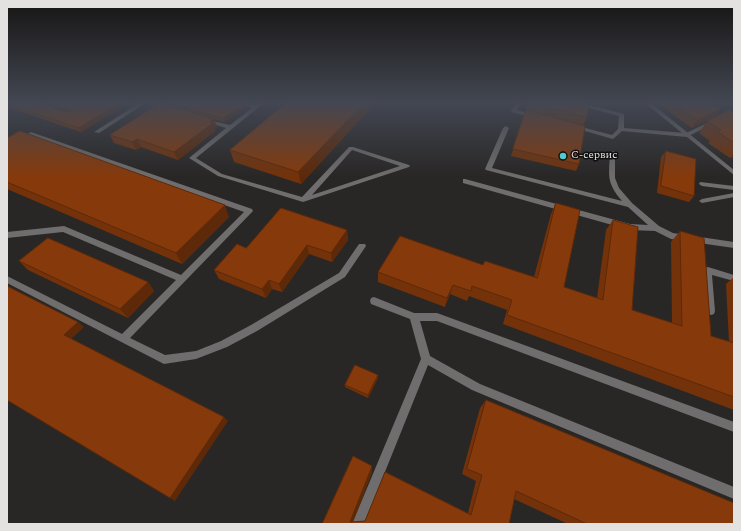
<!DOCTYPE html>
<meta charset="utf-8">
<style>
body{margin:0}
#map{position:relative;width:741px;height:531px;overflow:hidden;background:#292726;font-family:Spectral,serif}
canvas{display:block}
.frame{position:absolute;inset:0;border:8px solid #e3e2e1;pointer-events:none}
</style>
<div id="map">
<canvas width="741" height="531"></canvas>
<div class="frame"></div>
</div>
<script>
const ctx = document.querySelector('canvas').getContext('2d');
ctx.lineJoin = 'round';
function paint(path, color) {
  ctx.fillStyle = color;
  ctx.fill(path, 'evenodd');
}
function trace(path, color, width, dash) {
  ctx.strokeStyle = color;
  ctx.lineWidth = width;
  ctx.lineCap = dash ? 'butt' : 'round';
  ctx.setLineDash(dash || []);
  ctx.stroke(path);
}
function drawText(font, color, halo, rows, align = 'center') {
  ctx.font = font + ' Spectral,serif';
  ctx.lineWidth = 3;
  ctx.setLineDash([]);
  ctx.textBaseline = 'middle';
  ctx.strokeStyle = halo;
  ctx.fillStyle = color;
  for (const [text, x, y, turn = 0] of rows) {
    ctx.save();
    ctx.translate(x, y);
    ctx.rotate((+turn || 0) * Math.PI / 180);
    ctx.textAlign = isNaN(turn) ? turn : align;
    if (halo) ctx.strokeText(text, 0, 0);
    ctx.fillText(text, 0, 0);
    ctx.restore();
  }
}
const lane = new Path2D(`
 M33,103H41L73,114L68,115Z
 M139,103H146L99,133L94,132Z
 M147,103H156L169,108L166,110Z
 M239,103H248L255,105L258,103H264L196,158L222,174L302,197L349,147H353L409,165L410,166L409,167L303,202L218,176L189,158L226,128L204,121V119L230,125L252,108ZM352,150L400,166L312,195Z
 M516,103H522L517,110L537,116L534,118L512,112L511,111Z
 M571,103H581L624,114V128L686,133L709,122L714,123L687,137L622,131L613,139L571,127L574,125L612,135L618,129L619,116Z
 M506,126L509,128L492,168L622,201C606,182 609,176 610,153L613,151L615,152V178L619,188L632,203L659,226L673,233L734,242V248L671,239L655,231L630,230L463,183V179H465L630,224L648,225L628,207L486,170L485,169L503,128Z
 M31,132L252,209L253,211L130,338L165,355L196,351L221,341L251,325L339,273L359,244H365L366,246L345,277L257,331L227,347L196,359L164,364L7,283V276L122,334L176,280L63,232L7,238V232L64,226L181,275L244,212L31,136L7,149V145Z
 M700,182L734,186V190L702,186L699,184Z
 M734,193V197L702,203L699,201L702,199Z
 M708,267L734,275V281L712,275L715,311L714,314L711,315L708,314L707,311L704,270L705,268Z
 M374,297L414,313H437L734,422V432L437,321H420L430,356L480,384L734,487V499L472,390L428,365L364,524H352L421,359L410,319L371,304L370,301L371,298Z`);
const street = new Path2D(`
 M645,103H651L734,170V175Z`);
const wall = new Path2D(`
 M7,103L65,112H70L45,103H128L81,132L7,107Z
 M169,103H242L244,104L245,107L224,122L200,115L217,127L215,128V131L178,160L141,147L136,150L114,143L110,135L170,105Z
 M375,103L301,184L234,162L230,150Z
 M528,103H589L587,117L583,125L579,164L576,171L511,156Z
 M657,103H711L692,128Z
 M734,113V157L730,158L708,143L710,141L699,133L707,121Z
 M7,138L229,217L182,264L7,189Z
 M666,151L694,196L689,202L657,193L661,157Z
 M556,203L564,287L597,298L606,230L613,220L632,310L672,323L671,242L680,231L711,336L729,342L726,284L734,277V410L503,324L507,310L469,296L467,301L450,294L445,307L378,282V272L483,265L534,277L551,214Z
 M347,230L348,240L332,262L309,254L282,292L272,289L266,298L219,279L214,270L246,248Z
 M19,261L148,282L154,291L128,318L28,270Z
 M378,375V378L368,398L345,387V385Z
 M486,400L734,524H568L514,499L509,524H322L372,466V472L353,522L468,513L476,481L462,474L480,408Z`);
const shadedWall = new Path2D(`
 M119,103H128L81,132L79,128Z
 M364,103H375L301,184L298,172Z
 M244,104L245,107L224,122L223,118Z
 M720,109L714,118L692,128L698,120Z
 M214,119L217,127L215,128V131L178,160L174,152L210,122Z
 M137,139L141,147L136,150L132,142Z
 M734,153V157L730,158Z
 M225,205L229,217L182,264L176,253Z
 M347,230L348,240L332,262L331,253Z
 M307,245L309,254L282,292L279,284Z
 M269,280L272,289L266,298L262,289Z
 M148,282L154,291L128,318L120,309Z
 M453,285L450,294L445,307L447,298Z
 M78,322L84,327L70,340L64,335Z
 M378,375V378L368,398V395Z
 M224,417L228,421L175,501L170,498Z
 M372,466V472L352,524L350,522Z`);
const building = new Path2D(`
 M7,103H37L65,112L71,111L72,109L54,103H119L79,128L7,104Z
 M160,103H163L214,119L210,122L213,123L174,152L137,139L132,142L110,135Z
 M171,103H242L244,104L223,118Z
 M286,103H364L298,172L230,150Z
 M534,103H589L587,117Z
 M674,103H711L720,109L698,120Z
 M526,110L585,126L579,164L513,149Z
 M729,110L734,113V143L717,131L721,130L707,121Z
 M20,131L225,205L176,253L7,182V138Z
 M666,151L696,159L694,196L661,186Z
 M556,203L580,210L564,287L603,300L613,220L638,227L632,310L682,326L680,231L704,238L711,336L734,343V397L507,315L512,300L472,286L471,291L453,285L447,298L378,272L400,236L483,265L485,261L537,278Z
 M281,208L347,230L331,253L307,245L279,284L269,280L262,289L214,270L237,244L246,248Z
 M48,238L148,282L120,309L19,261Z
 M7,286L78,322L64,335L224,417L170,498L7,400Z
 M355,365L378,375L368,395L345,385Z
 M486,400L734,503V524H587L516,491L509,524H322L353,456L372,466L350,522L365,521L385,472L471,515L482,475L467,469Z`);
const markers = [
 [563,156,4,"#52cdce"]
];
const farPoinames = [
 ["С-сервис",571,156]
];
paint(lane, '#6f6d6d');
paint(street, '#6f6d6d');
paint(wall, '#733209');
paint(shadedWall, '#5e2908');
paint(building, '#863a0b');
trace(building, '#5e2908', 1);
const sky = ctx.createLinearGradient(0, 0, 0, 177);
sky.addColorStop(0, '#171515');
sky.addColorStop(0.58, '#434752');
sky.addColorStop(1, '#43475200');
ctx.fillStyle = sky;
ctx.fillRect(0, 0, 741, 177);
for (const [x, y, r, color] of markers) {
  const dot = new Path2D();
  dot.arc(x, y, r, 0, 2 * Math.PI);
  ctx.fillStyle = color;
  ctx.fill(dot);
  trace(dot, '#111010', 1.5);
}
drawText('11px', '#e3e2e1', '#111010', farPoinames, 'left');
</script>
